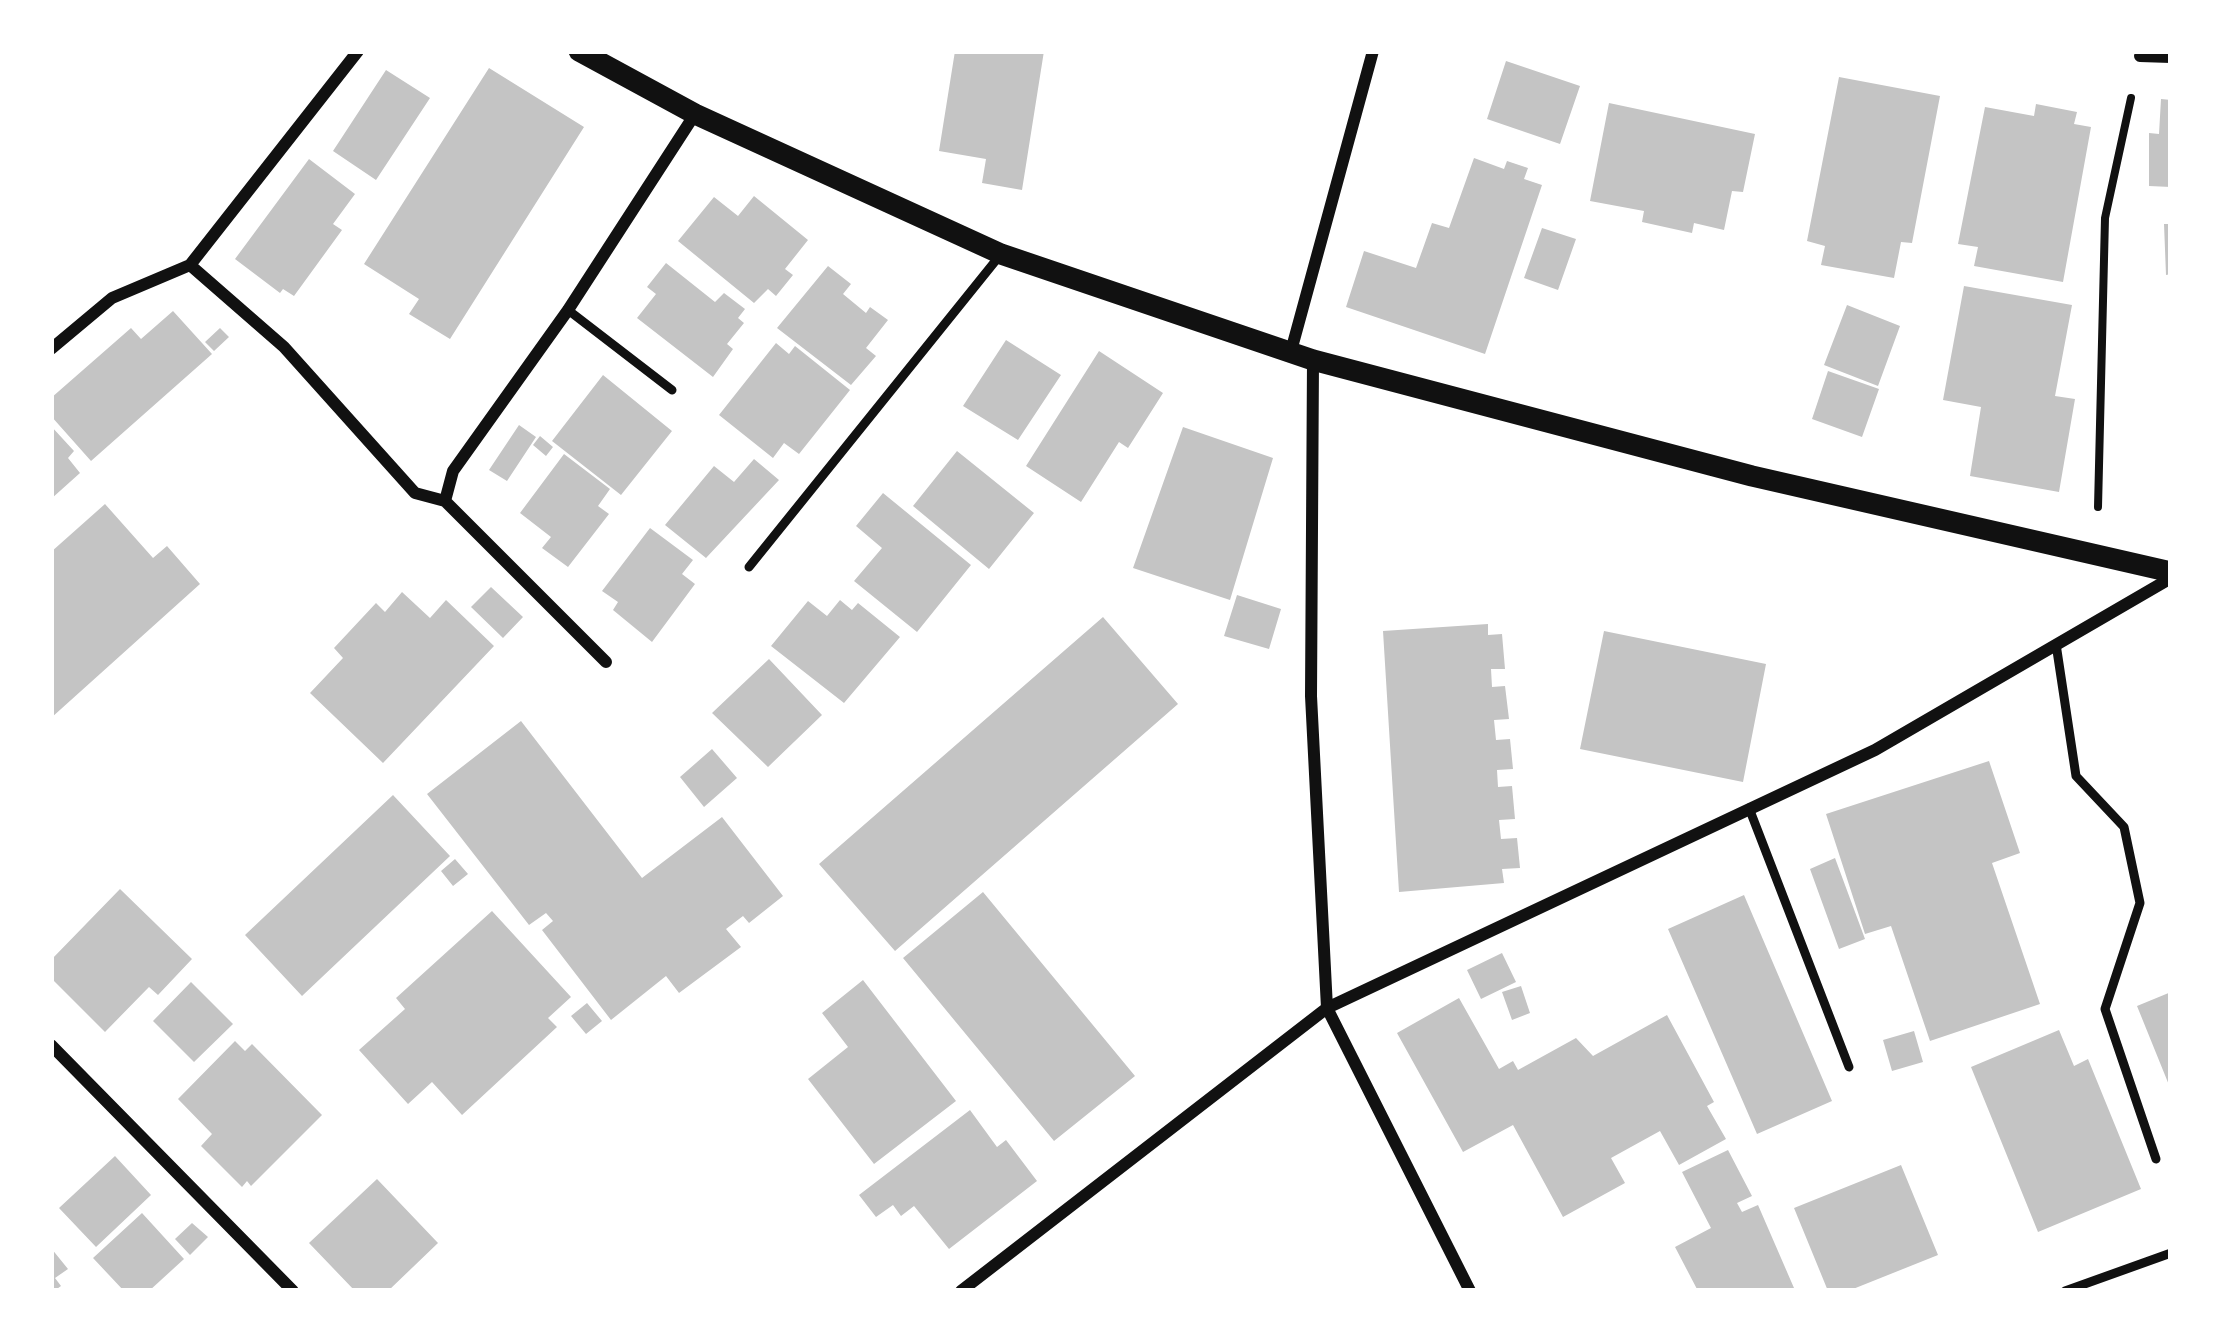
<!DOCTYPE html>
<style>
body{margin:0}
#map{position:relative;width:2222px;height:1342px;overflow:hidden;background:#fff;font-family:Overpass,sans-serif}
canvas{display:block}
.frame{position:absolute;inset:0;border:54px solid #fff;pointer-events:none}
</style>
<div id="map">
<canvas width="2222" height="1342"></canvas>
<div class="frame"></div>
</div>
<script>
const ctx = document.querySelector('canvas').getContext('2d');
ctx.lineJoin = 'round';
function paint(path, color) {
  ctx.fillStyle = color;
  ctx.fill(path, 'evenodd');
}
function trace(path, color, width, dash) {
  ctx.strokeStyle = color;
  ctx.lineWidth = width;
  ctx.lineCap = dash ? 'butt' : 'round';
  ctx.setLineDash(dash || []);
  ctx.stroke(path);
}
const building = new Path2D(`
 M955,51H1044L1022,190L982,183L986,159L939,151Z
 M1506,61L1580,86L1560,144L1487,119Z
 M489,68L584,127L450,339L409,314L419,299L364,264Z
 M386,70L430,98L376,180L333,151Z
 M1839,77L1940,96L1912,243L1901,242L1894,278L1821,265L1825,246L1807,241Z
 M2161,99L2171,100V187L2149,186V133L2159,134Z
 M1609,103L1755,134L1743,192L1732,191L1724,230L1694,223L1692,233L1642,222L1644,211L1590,201Z
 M2036,104L2077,112L2074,124L2091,127L2063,282L1974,266L1978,247L1958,244L1985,107L2034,116Z
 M1474,158L1504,169L1507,161L1528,168L1524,179L1542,185L1485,354L1346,307L1364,251L1416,268L1432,223L1449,228Z
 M309,159L355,194L333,224L342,230L294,296L283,289L280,293L235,259Z
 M754,196L808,240L785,269L793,275L776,296L768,289L754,303L678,241L714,197L738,216Z
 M2164,224H2171V274L2166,275Z
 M1542,228L1576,239L1558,290L1524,278Z
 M666,263L715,302L724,293L745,309L738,318L744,323L727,344L733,349L713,377L637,318L656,294L647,287Z
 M828,266L851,284L843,294L866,313L870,307L888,320L866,348L876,356L851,385L777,328Z
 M1964,286L2072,305L2055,396L2075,399L2059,492L1970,476L1981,407L1943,400Z
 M1847,305L1900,326L1878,386L1824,365Z
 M173,311L212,354L91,461L51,416V398L131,328L141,339Z
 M220,328L229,337L214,351L205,342Z
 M1006,340L1061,375L1018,440L963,406Z
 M776,343L789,354L795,346L850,390L799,454L784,443L773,458L719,415Z
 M1099,351L1163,393L1128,448L1119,442L1081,502L1026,466Z
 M1828,371L1879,389L1862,437L1812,419Z
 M603,375L672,431L621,495L552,441Z
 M519,425L536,437L507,481L489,470Z
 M51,426L74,451L68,458L80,473L51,499Z
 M1183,427L1273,458L1230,600L1133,568Z
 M540,436L553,447L546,456L533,445Z
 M957,451L1034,513L989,569L913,506Z
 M564,454L610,489L598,506L609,514L568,567L542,548L551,537L520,513Z
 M754,459L779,480L706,558L665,525L714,466L734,482Z
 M883,493L971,565L917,632L854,581L882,548L856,526Z
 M105,504L153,558L167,546L200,584L51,718V552Z
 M650,528L693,560L682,574L695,584L652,642L613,610L618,602L602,591Z
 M491,587L523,617L503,638L471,607Z
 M402,592L430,618L446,600L494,646L383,763L310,693L343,658L334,648L376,603L385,612Z
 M1237,595L1281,609L1269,649L1224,636Z
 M840,600L852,610L858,603L900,637L844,703L771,646L808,601L827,616Z
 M1103,617L1178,704L895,951L819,864Z
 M1488,624V635L1502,634L1505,669H1491L1492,687L1505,686L1509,719L1494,720L1496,740L1510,739L1513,769L1497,770L1498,787L1512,786L1515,819L1499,820L1501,839L1517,838L1520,868L1502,869L1504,883L1399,892L1383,631Z
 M1604,631L1766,664L1743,782L1580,749Z
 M769,659L822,715L768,767L712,713Z
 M521,721L642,878L722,817L783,896L749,923L743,916L726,929L741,947L679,993L666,976L611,1020L542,930L553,921L546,913L529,925L427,794Z
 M712,749L737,778L704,807L680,777Z
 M1989,761L2020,853L1992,863L2040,1004L1930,1041L1891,926L1865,934L1826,814Z
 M393,795L450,856L302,996L245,935Z
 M1835,858L1865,939L1839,949L1810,869Z
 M455,859L468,874L453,886L441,871Z
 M120,889L192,959L158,995L149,987L105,1032L51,978V960Z
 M983,892L1135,1076L1054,1141L903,958Z
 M1744,895L1832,1101L1757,1134L1668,929Z
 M492,911L571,997L548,1018L557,1027L462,1115L432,1082L408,1104L359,1050L405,1009L396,998Z
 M1502,953L1516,982L1481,999L1467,970Z
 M863,980L956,1101L874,1164L808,1079L848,1047L822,1013Z
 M191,982L233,1024L194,1062L153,1021Z
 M1521,986L1530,1013L1512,1020L1502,992Z
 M2171,992V1090L2137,1006Z
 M1459,998L1499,1069L1513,1061L1518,1070L1576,1038L1593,1056L1667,1015L1714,1102L1707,1106L1726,1139L1679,1165L1660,1131L1611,1158L1625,1183L1563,1217L1513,1125L1463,1152L1397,1033Z
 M587,1003L602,1021L586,1034L571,1016Z
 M2059,1030L2074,1066L2088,1059L2141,1189L2038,1232L1971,1067Z
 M1914,1031L1923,1062L1892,1071L1883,1040Z
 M235,1041L245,1051L252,1044L322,1115L251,1186L247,1181L242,1187L201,1146L212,1134L178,1099Z
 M970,1110L997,1147L1006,1140L1037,1181L949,1249L914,1206L901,1216L893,1205L876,1217L859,1195Z
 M1728,1150L1752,1196L1737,1203L1742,1212L1758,1205L1794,1288L1698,1291L1675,1247L1711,1228L1682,1172Z
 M115,1156L151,1195L96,1247L59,1208Z
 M1901,1165L1938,1255L1848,1291H1828L1794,1208Z
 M377,1179L438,1243L388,1291H355L309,1243Z
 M142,1213L184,1259L149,1291H124L93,1258Z
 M192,1223L208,1237L190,1255L175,1239Z
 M51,1248L68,1269L55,1278L61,1286L54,1291Z`);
const path = new Path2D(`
 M2098,507L2105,218L2131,98`);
const service = new Path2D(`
 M568,310L672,390
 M749,567L1001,254
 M2056,644L2076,776L2124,827L2140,903L2105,1009L2156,1159
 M1749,808L1849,1067
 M2065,1291L2171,1253`);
const minor = new Path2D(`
 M2140,56L2171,57
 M190,265L284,347L415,493L445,501
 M51,349L112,298L190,265L358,51
 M1291,351L1373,51
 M1313,360L1311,696L1327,1008L1470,1291
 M606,662L445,501L453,471L568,310L695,114
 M51,1045L293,1291
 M961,1291L1327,1008L1875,750L2171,578`);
const tertiary = new Path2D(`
 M579,51L695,114L1001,254L1313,360L1752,476L2171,572`);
paint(building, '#c4c4c4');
trace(path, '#111', 8);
trace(service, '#111', 9);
trace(minor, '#111', 12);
trace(tertiary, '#111', 21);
</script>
